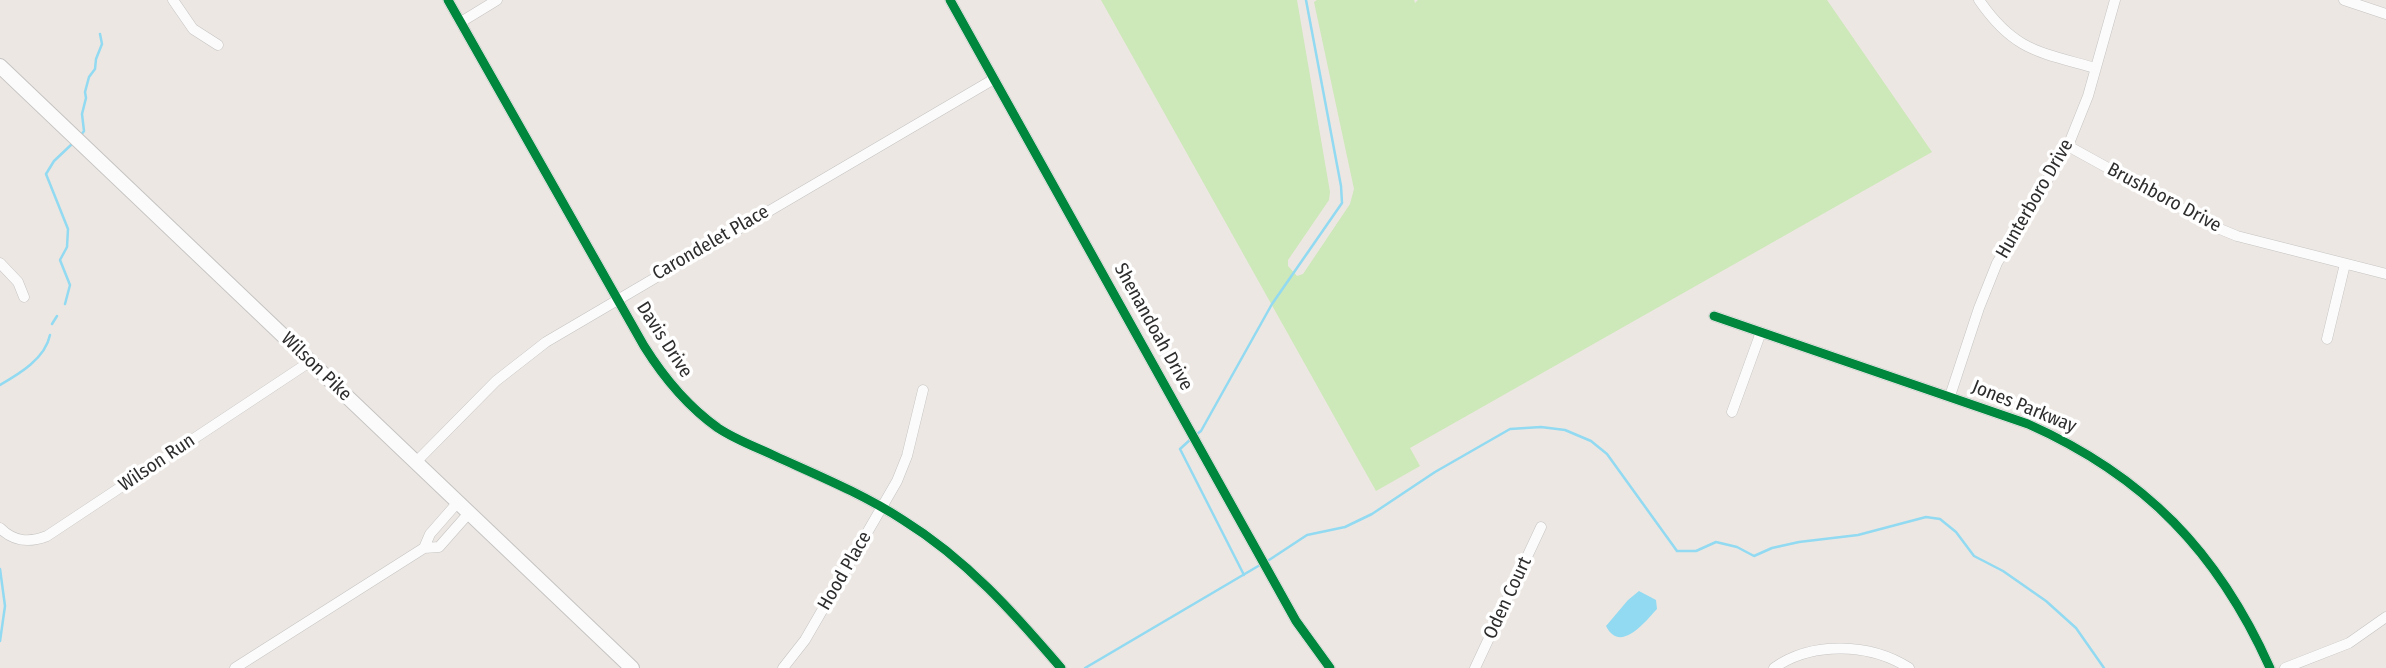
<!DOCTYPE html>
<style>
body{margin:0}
canvas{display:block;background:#ece7e2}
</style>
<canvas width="2386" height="668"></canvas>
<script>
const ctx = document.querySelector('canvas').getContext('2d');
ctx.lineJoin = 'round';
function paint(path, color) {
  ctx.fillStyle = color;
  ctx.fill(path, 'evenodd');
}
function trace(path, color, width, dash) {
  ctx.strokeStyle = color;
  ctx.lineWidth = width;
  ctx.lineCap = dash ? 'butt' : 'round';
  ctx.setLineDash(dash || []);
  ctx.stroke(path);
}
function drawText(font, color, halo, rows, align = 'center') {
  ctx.font = font + ' "Fira Sans Condensed",sans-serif';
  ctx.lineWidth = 7;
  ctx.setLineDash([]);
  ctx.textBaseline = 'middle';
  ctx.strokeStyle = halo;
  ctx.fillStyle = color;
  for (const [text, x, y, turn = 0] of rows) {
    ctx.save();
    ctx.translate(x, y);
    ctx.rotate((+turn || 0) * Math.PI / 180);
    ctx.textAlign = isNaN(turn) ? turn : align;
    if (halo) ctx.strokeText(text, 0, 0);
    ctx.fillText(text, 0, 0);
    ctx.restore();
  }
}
const green = new Path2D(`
 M1101,0H1297L1330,192L1329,200L1288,260V266L1297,276L1303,274L1350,204L1354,189L1314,2L1317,0H1414L1415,3L1418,0H1827L1932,152L1410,448L1420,466L1376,491Z`);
const water = new Path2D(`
 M1639,591L1656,600L1657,609C1645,622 1620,654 1606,626L1628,600Z`);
const stream = new Path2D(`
 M81,135L84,131L82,114L86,98L85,92L89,77L95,69L96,59L102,44L100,34
 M65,304L70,285L60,260L67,247L68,229L46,174L54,161L72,144
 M52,324L57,316
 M0,385C19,374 45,359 50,335
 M1197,434L1201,431L1272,304L1342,203L1341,186L1306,0
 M1192,438L1180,449L1244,575
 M1266,562L1307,535L1345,527L1372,514L1435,472L1510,429L1541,427L1565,430L1591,441L1607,454L1677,551H1696L1716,542L1737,547L1754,556L1772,548L1799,542L1858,535L1926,517L1940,519L1956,532L1974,556L2003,571L2046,601L2076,628L2104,668
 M0,569L5,606L0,641
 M1085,668L1260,565`);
const minor = new Path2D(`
 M173,0L193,29L218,45
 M448,0L644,346C664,378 687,406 718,428C736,440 756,447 775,456C819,476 863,494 903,520C966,559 1014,613 1061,668
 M950,0L1296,621L1330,668
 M1979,0C2014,51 2039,52 2095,68
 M2344,0L2386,14
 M461,22L497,0
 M2068,146L2215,227L2237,236L2386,274
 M0,263L18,282L24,297
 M1714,316L2028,424C2145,476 2218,552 2270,668
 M2327,339L2345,264
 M1950,396L1979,308L1997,263L2068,146L2088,96L2115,0
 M1732,412L1761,332
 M416,462L496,381L546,342L994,79
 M458,502L430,534L424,548L439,547L469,513
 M0,528C14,542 29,543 47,536L311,361
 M235,668L424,548
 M783,668L805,640L897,481L907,456L923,390
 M1475,668L1541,527
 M1774,668C1812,641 1870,643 1909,668
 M2285,668L2349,643L2386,617`);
const secondary = new Path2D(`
 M0,66L632,668`);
const cycleway = new Path2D(`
 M448,0L644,346C664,378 687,406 718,428C736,440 756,447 775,456C819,476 863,494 903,520C966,559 1014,613 1061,668
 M950,0L1296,621L1330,668
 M1714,316L2028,424C2145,476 2218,552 2270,668`);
const streetNames = [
 ["Brushboro Drive",2164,198,28],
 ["Hunterboro Drive",2035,199,-60],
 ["Carondelet Place",711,243,-30],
 ["Shenandoah Drive",1153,327,61],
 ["Davis Drive",664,340,57],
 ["Wilson Pike",316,367,44],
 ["Jones Parkway",2024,407,22],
 ["Wilson Run",157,463,-34],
 ["Hood Place",845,571,-60],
 ["Oden Court",1508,598,-65]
];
paint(green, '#cde8b9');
paint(water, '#92daf1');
trace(stream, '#92daf1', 2.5);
trace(minor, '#c5c4c3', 11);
trace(secondary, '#c5c4c3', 16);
trace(minor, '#fcfbfb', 10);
trace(secondary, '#fcfbfb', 14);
trace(cycleway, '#00873e', 9);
drawText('19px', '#2d2d2d', '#fff', streetNames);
</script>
